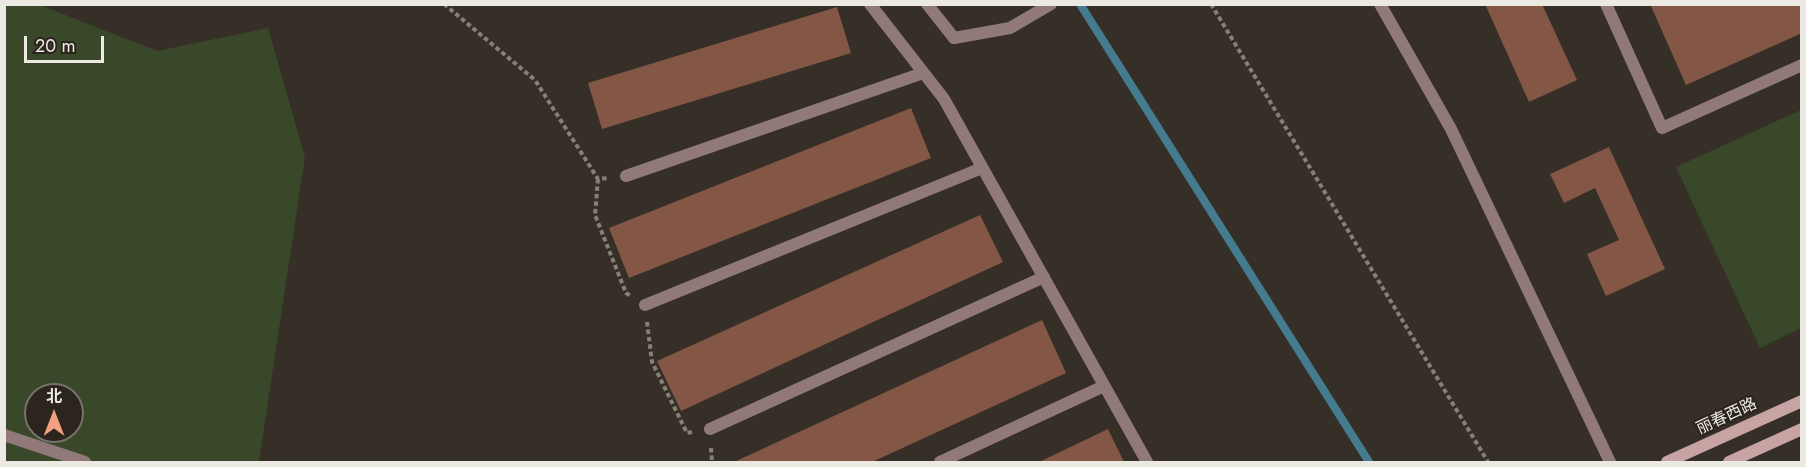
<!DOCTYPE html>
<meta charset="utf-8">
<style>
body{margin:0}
#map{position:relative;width:1806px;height:467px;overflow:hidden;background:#352f27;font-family:Jost,"Noto Sans SC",sans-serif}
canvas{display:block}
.frame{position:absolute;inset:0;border:6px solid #ece8e2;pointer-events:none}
.north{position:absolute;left:24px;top:383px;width:60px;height:60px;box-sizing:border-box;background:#2b251d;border:2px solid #78736c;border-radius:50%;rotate:0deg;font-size:16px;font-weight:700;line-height:24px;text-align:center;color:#ece8e2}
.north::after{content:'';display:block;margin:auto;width:21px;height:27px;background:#f39f84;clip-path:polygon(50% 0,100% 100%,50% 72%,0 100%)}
.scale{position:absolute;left:24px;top:36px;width:80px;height:27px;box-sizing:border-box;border:3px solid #ece8e2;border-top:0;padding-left:8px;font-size:18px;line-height:21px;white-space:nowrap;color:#ece8e2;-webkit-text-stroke:4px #2b251d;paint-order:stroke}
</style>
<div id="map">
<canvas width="1806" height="467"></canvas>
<div class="frame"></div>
<div class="north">北</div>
<div class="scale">20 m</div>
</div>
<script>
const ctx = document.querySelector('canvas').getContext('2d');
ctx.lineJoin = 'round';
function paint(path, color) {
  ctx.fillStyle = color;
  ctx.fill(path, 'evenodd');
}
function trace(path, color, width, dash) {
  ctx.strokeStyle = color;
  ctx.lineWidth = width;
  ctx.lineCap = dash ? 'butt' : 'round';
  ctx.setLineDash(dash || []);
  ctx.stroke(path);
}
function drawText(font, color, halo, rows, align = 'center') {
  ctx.font = font + ' Jost,"Noto Sans SC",sans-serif';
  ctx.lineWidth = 4.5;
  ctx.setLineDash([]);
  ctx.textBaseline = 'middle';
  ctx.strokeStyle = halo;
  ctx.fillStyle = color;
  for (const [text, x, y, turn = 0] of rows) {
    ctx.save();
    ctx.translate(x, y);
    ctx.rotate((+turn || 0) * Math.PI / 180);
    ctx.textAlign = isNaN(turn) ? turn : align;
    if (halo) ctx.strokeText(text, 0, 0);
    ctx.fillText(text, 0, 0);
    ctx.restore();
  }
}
const green = new Path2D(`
 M4,5H40L157,51L268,28L305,157L259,461L261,462H5ZM36,395H72V431H36Z
 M1801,110V328L1760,348L1676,167Z`);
const stream = new Path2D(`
 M1080,4L1369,462`);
const building = new Path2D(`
 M1485,4H1542L1577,80L1529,102Z
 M1650,4H1802V33L1686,85Z
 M837,7L851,53L602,129L588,83Z
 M911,108L931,158L629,278L609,228Z
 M1609,147L1665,269L1606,296L1587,254L1619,240L1595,188L1564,203L1550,174Z
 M980,215L1003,262L681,411L657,361Z
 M1042,320L1066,373L872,462H734Z
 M1108,429L1124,462H1039Z`);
const path = new Path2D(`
 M444,4L535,80L598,179L608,178
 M1211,4L1488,462
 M598,179L595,215L626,293L631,296
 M647,322L652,362L687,433L692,432
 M711,448L712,462`);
const service = new Path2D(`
 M870,4L944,99L1147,462
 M927,4L954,38
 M1606,4L1662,128L1802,65
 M626,176L923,73
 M645,305L982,168
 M710,429L1044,277
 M4,435L85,462
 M940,462L1104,386`);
const minor = new Path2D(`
 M1380,4L1451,129L1610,462
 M954,38L1010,28L1051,4`);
const secondary = new Path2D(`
 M1667,462L1802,401
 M1729,462L1802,429`);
const streetNames = [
 ["丽春西路",1727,417,-25]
];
paint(green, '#394828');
trace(stream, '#457b8f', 8);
paint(building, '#835645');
trace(path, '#858079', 4, [4.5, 3]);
trace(service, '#91797a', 12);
trace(minor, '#91797a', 12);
trace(secondary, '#c8a3a4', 12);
drawText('16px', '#ece8e2', '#2b251d', streetNames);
</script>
